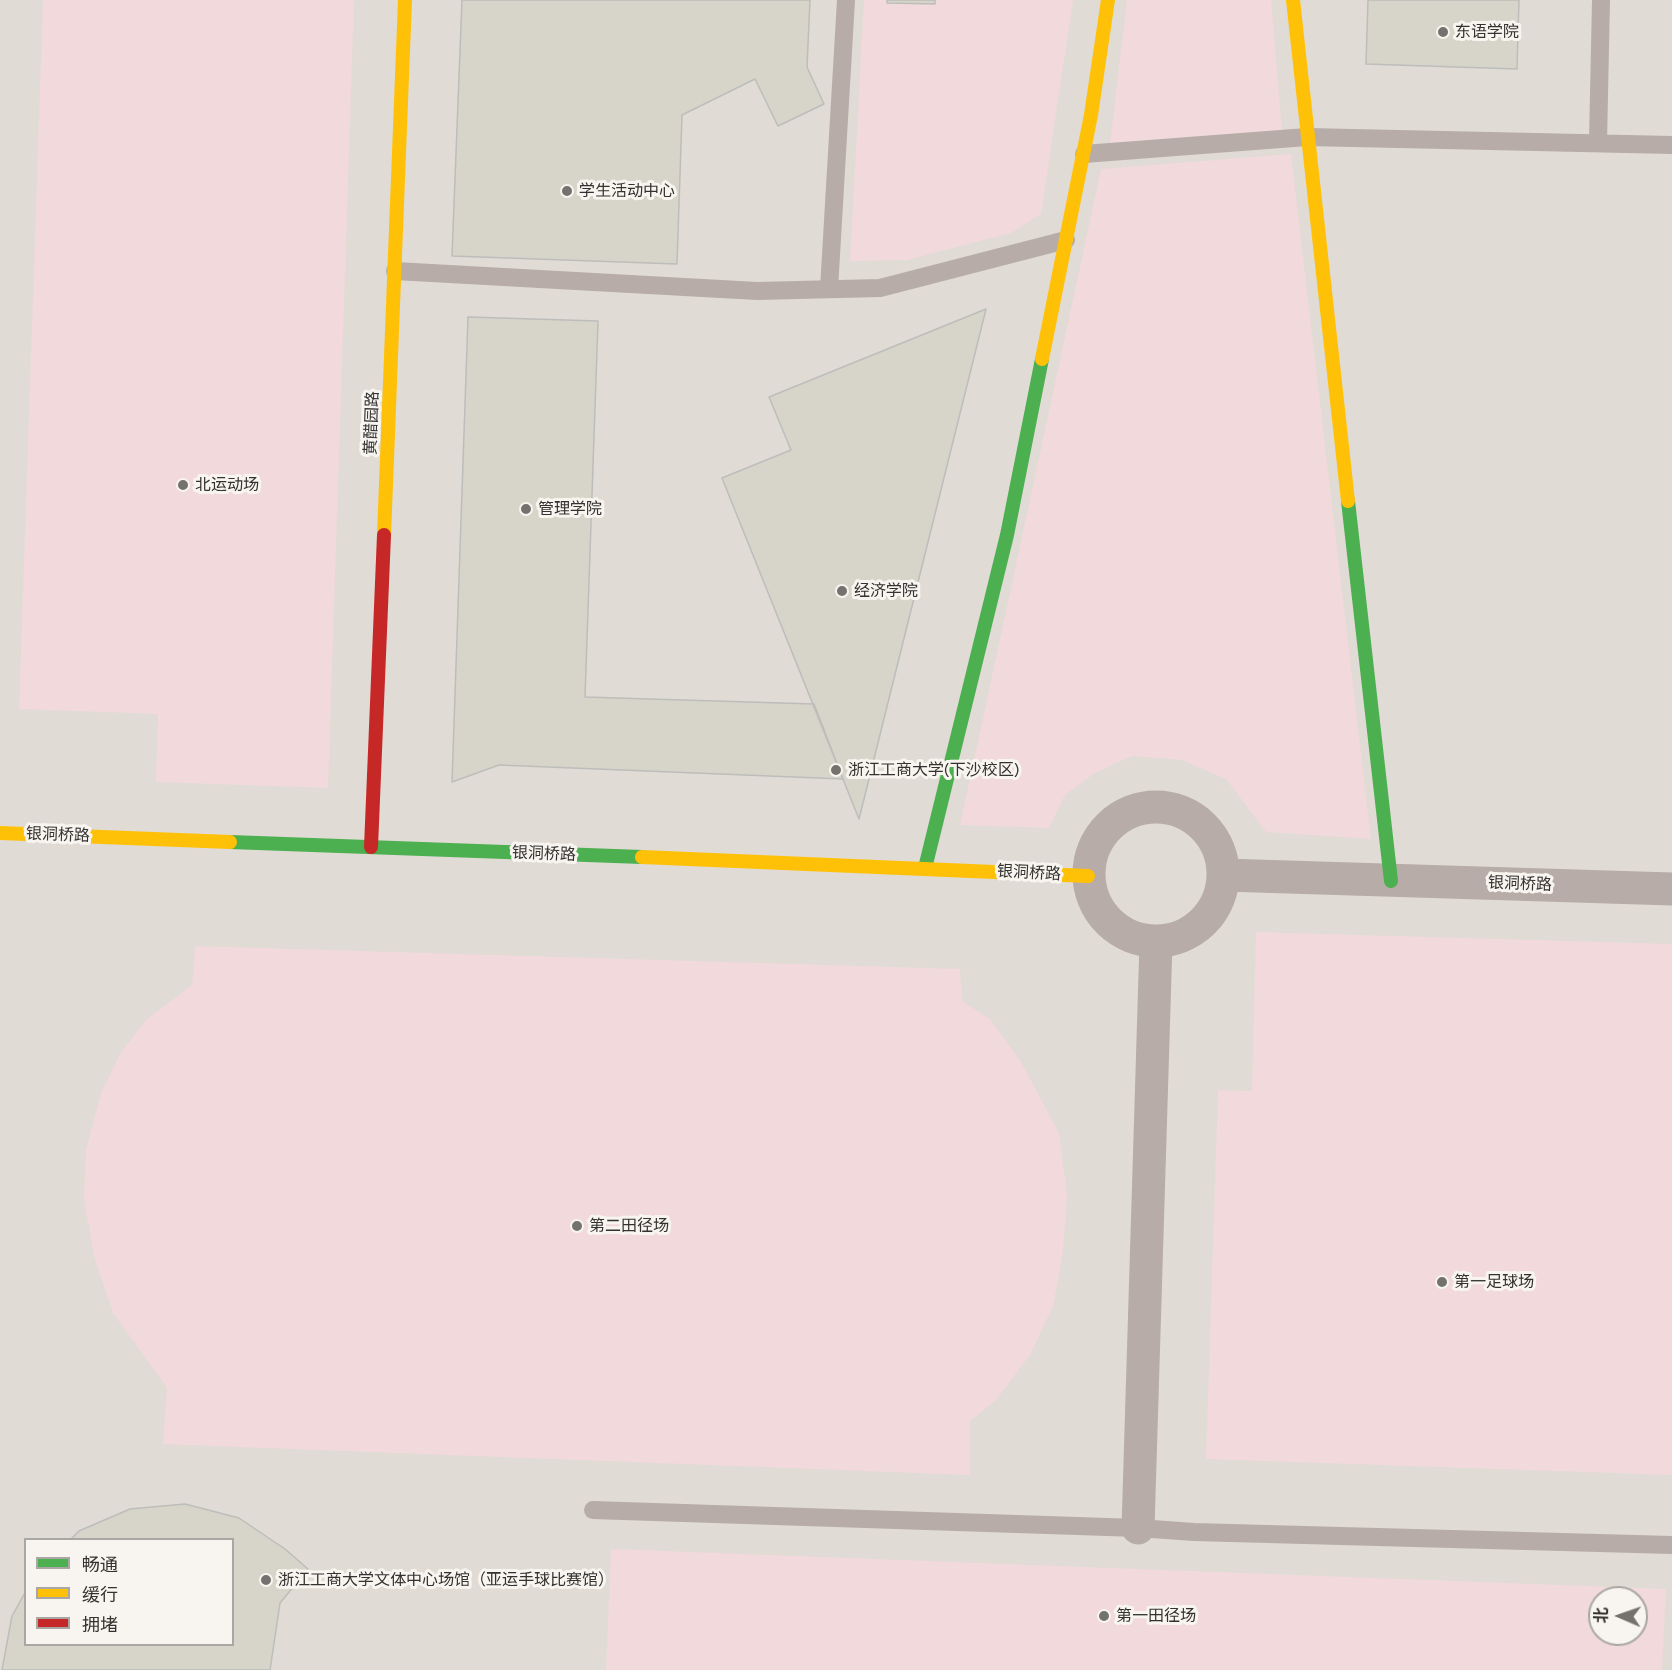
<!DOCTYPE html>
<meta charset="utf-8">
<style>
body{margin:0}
#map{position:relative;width:1672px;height:1670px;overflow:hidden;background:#eae8e5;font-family:Figtree,"Noto Sans SC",sans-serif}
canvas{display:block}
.legend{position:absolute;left:24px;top:1538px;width:210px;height:108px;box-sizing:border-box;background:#f8f5f1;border:2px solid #a9a7a4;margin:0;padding:8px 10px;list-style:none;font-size:18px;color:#333230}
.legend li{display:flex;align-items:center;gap:12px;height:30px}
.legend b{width:30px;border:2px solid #a9a7a4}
.north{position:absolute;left:1588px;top:1586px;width:60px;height:60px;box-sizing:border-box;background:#f8f5f1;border:2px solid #a9a7a4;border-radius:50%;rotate:272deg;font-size:16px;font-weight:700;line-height:24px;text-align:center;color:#333230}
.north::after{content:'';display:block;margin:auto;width:21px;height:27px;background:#73726f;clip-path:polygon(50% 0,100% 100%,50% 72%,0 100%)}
</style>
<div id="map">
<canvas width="1672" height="1670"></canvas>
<ul class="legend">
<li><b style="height:8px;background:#4caf50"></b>畅通</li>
<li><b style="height:8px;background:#ffc107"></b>缓行</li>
<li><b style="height:8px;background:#c62828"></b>拥堵</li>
</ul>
<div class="north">北</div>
</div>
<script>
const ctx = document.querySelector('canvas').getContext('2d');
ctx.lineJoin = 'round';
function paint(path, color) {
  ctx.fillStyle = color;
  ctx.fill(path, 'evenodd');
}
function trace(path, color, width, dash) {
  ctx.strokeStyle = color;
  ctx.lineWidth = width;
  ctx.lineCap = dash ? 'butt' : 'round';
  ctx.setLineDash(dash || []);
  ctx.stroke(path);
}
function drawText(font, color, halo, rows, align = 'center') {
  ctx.font = font + ' Figtree,"Noto Sans SC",sans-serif';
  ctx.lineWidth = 6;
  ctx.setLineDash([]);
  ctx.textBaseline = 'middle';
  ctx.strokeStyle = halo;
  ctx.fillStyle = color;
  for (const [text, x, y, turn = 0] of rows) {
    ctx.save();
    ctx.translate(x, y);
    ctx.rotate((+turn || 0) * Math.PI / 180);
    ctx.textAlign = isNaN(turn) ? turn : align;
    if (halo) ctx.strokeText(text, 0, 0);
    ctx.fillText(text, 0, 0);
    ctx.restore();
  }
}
const built = new Path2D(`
 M0,0H1672V1670H0ZM26,1540H232V1644H26ZM1600,1598H1636V1634H1600Z`);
const green = new Path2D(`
 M43,0H354L328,788L156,782L158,714L19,709Z
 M864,0H1073L1041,214L1011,233L907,260L850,261Z
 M1127,0H1271L1282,130L1110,143Z
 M1291,154L1371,839L1266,832L1226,779L1182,760L1132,756L1095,773L1065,795L1049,828L960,825L1101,169Z
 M1256,932L1672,944V1475L1206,1459L1218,1090L1252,1091Z
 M195,946L960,969L962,1001L991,1020L1021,1062L1059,1133L1067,1195L1063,1252L1053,1306L1030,1355L996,1400L970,1421V1475L163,1444L167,1388L113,1313L95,1260L84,1200L86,1150L101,1093L121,1052L146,1020L192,985Z
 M611,1549L1666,1589L1662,1670H606ZM1600,1598H1636V1634H1600Z`);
const building = new Path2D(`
 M462,0H810L807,67L824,104L778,126L755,79L682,115L677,264L452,256Z
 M887,0H935V4L887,3Z
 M1368,0H1519L1517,69L1366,64Z
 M986,309L859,819L722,478L791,450L769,397Z
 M468,317L598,321L585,697L814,704L843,779L499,765L452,782Z
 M185,1504L239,1518L285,1549L308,1569L280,1603L270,1670H2L12,1616L26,1591V1644H232V1540H70L79,1531L130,1509Z`);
const lane = new Path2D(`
 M1598,142L1601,0
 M1084,154L1307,137L1672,145
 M395,271L757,291L880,288L1066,240
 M829,289L846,0
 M593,1510L1138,1528L1194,1532L1672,1545`);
const street = new Path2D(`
 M1089 874a67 67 0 1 1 134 0a67 67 0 1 1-134 0Z
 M1224,875L1672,889
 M1138,1528L1156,942`);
const fast = new Path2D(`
 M1348,501L1391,881
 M230,842L642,857
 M925,868L1007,535L1042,359`);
const slow = new Path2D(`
 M1293,0L1348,501
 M1042,359L1091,115L1108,0
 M384,535L405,0
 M0,833L230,842
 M642,857L1088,876`);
const jam = new Path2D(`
 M371,847L384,535`);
const markers = [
 [1443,32,6,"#73726f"],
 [567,191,6,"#73726f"],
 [183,485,6,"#73726f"],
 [526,509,6,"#73726f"],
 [842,591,6,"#73726f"],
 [836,770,6,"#73726f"],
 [577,1226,6,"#73726f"],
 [1442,1282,6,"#73726f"],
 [266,1580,6,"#73726f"],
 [1104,1616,6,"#73726f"]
];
const poiNames = [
 ["东语学院",1455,32],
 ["学生活动中心",579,191],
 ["北运动场",195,485],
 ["管理学院",538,509],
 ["经济学院",854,591],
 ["浙江工商大学(下沙校区)",848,770],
 ["第二田径场",589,1226],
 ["第一足球场",1454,1282],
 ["浙江工商大学文体中心场馆（亚运手球比赛馆）",278,1580],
 ["第一田径场",1116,1616]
];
const streetNames = [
 ["黄醋园路",372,423,-88],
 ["银洞桥路",58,835,2],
 ["银洞桥路",544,854,2],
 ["银洞桥路",1029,873,3],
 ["银洞桥路",1520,884,2]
];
paint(built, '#e0dbd4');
paint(green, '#f2d9db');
paint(building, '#d7d5c9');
trace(building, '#bdbdbb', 1.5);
trace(lane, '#b7aca7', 18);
trace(street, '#b7aca7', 33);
trace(fast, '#4caf50', 14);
trace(slow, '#ffc107', 14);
trace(jam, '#c62828', 14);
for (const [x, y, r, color] of markers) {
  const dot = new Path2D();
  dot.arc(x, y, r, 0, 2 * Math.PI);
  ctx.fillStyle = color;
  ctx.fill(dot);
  trace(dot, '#f8f5f1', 2);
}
drawText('16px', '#333230', '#f8f5f1', poiNames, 'left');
drawText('16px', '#333230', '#f8f5f1', streetNames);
</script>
